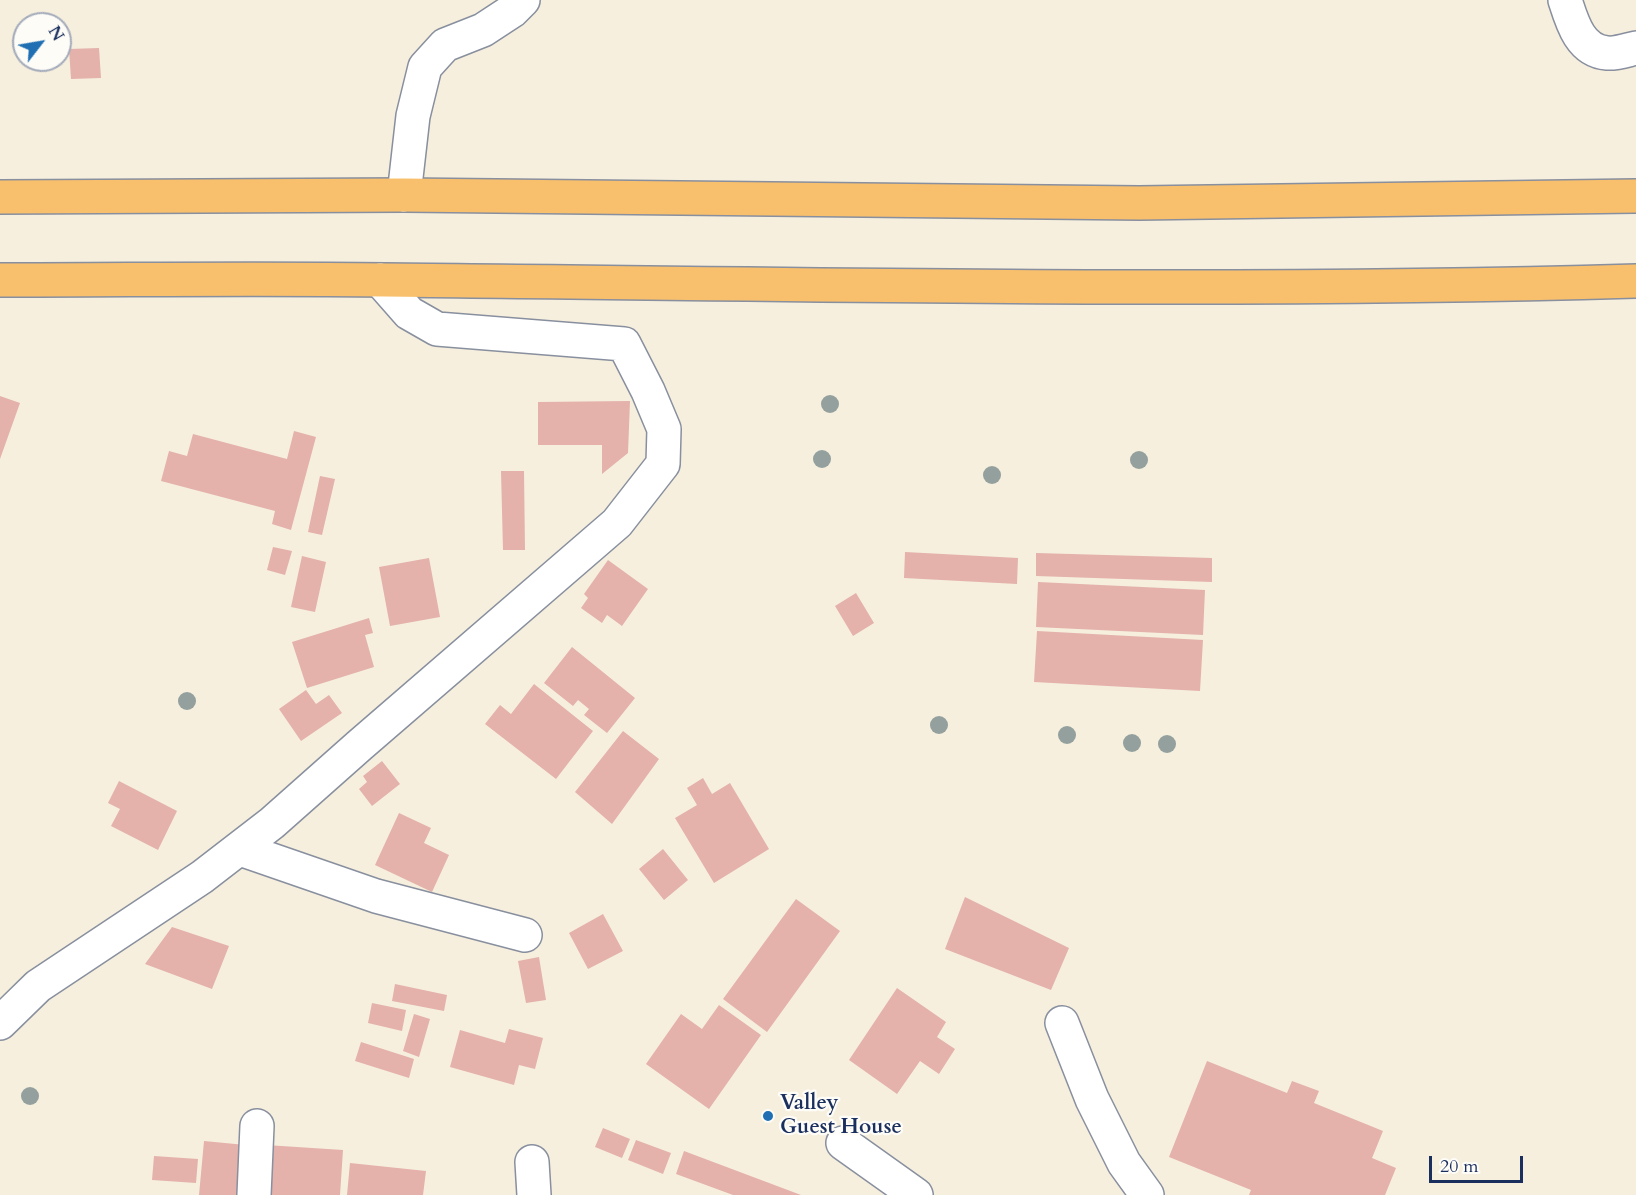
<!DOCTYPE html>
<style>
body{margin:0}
#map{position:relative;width:1636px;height:1195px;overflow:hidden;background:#f6efdd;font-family:Cardo,serif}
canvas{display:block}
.north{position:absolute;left:12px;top:12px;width:60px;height:60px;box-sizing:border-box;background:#fdfcf7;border:2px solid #a3aaba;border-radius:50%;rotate:59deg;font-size:16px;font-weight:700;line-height:24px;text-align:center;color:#1b2f5e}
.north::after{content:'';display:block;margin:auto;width:21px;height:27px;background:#1f6fb2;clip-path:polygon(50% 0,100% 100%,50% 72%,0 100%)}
.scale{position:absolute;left:1429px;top:1156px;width:94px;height:27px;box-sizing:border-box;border:3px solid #1b2f5e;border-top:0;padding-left:8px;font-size:18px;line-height:21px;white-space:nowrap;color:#1b2f5e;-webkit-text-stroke:4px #fdfcf7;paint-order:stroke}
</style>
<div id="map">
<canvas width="1636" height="1195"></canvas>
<div class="north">N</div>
<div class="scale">20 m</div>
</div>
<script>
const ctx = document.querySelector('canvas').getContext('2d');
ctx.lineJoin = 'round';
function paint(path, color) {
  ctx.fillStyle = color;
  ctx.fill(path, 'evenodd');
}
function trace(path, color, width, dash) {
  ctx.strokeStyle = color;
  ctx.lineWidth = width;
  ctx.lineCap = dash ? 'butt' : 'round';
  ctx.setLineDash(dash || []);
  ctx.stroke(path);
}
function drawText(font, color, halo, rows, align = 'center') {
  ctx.font = font + ' Cardo,serif';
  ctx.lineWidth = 4.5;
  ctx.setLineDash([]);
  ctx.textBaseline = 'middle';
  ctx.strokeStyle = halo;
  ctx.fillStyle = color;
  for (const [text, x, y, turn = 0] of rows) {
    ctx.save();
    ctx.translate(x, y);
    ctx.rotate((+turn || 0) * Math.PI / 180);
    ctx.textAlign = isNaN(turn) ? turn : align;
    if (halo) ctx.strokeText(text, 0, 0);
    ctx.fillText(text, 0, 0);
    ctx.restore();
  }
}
const building = new Path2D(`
 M99,48L101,78L71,79L69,49Z
 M0,396L20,403L0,459Z
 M630,401L628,453L602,474V445H538V402Z
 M294,431L316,437L291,530L272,524L275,511L161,481L169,451L187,456L193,434L287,459Z
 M501,471H524L525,550H503Z
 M320,476L335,479L322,535L308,532Z
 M273,547L292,551L285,575L267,570Z
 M905,552L1018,558L1017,584L904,578Z
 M1036,553L1212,558V582L1036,576Z
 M302,556L326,562L315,612L291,607Z
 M429,558L440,617L390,626L379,567Z
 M608,560L648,589L622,626L607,615L602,623L581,608L588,598L584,594Z
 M1038,582L1205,590L1203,635L1036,627Z
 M856,593L874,623L853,636L835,606Z
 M369,618L373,633L365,635L374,667L307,688L292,642Z
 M1037,631L1203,640L1200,691L1034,682Z
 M572,647L635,698L607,733L584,715L589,709L578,700L573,706L544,683Z
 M534,684L593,731L556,779L485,724L500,705L511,714Z
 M306,690L316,704L329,695L342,713L301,741L279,709Z
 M623,731L659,759L612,824L575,792Z
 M382,761L400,784L372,806L359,789L367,782L363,776Z
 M703,778L712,794L730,783L769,849L714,883L675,818L697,805L687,788Z
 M119,781L177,811L158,850L111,826L120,809L108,803Z
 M399,813L431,828L424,843L449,855L432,892L375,865Z
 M663,849L688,880L664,900L639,869Z
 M965,897L1069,948L1051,990L945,949Z
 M796,899L840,931L767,1032L723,999Z
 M603,914L623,951L588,969L569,933Z
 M172,927L229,946L212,989L145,964Z
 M539,957L546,1000L526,1003L518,961Z
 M395,984L447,995L444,1011L392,1001Z
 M897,988L946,1022L937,1037L955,1049L939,1074L920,1061L897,1094L849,1060Z
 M372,1003L406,1010L402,1031L368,1023Z
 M719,1005L761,1035L709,1109L646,1064L681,1014L702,1029Z
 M414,1014L430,1019L419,1057L403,1051Z
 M509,1029L543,1038L535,1069L519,1065L514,1085L450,1067L460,1030L505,1043Z
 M361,1042L414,1059L409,1078L355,1061Z
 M1207,1061L1287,1093L1292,1081L1319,1091L1314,1103L1383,1131L1372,1158L1396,1168L1385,1195H1249L1251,1190L1169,1157Z
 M603,1128L630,1139L622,1158L595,1147Z
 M636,1140L671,1153L663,1174L628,1160Z
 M204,1141L256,1146L252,1195H199Z
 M266,1145L343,1150L340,1195H263Z
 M684,1151L801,1195H733L676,1174Z
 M154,1156L198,1159L196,1183L152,1180Z
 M350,1163L426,1171L423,1195H347Z`);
const minor = new Path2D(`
 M1565,0C1572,22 1580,51 1607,53C1616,54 1627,50 1636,48
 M404,195L413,116L425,67L445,45L483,30L512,11L523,0
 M240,849L376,896L525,935
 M0,1023L38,986L202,877L272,823L360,745L617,523L663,464L664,429L648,391L624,344L437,329L409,313L380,280
 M1062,1023L1092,1099L1124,1163L1147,1195
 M843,1143L916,1195
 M532,1162L534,1195
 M254,1195L257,1126`);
const highway = new Path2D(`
 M0,197L404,195L1139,203L1636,196
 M0,280C129,280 258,278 386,280C803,284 1220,293 1636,281`);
const trees = [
 [830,404],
 [822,459],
 [1139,460],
 [992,475],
 [187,701],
 [939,725],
 [1067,735],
 [1132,743],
 [1167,744],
 [30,1096]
];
const markers = [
 [768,1116,6,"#1f6fb2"]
];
const poiNames = [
 ["Valley",780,1104],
 ["Guest House",780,1128]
];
paint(building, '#e4b1ab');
trace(minor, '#888f9e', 36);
trace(highway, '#888f9e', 36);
trace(minor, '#fff', 33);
trace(highway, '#f8bf6c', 33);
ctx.fillStyle = '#93a09d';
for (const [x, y] of trees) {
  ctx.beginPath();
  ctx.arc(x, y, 9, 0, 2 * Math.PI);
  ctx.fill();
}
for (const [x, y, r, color] of markers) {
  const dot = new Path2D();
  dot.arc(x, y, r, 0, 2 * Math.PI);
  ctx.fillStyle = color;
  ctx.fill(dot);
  trace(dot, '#fdfcf7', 2);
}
drawText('bold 21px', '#1b2f5e', '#fdfcf7', poiNames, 'left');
</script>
